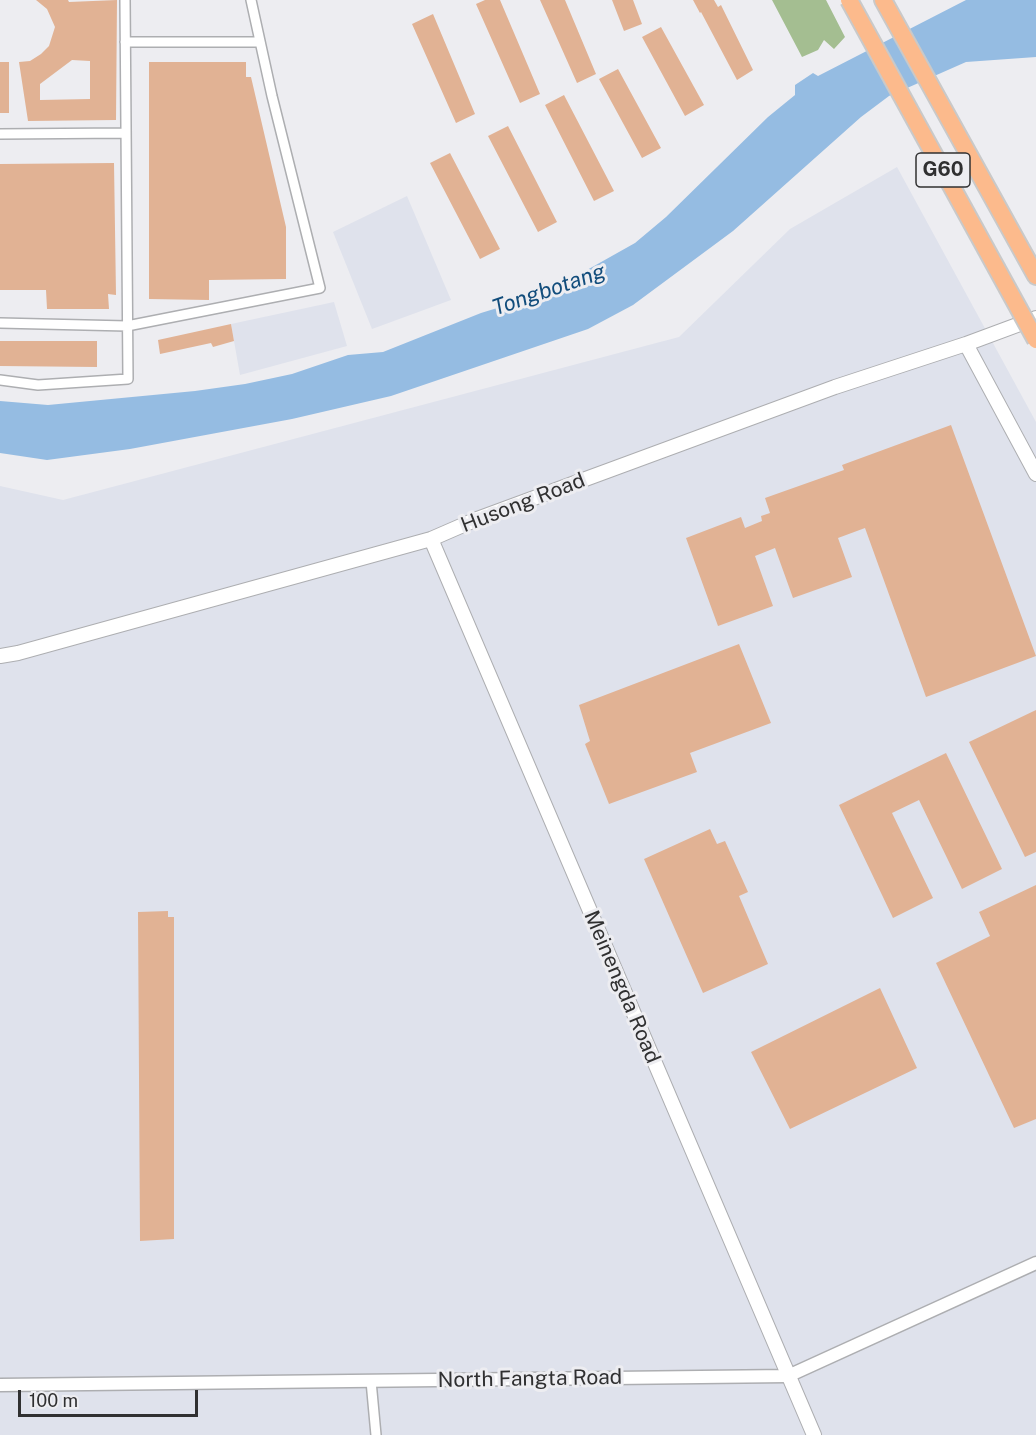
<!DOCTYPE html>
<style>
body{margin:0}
#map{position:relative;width:1036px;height:1435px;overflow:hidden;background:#ededf1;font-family:"Public Sans",sans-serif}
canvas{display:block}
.scale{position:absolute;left:18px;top:1390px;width:180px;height:27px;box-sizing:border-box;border:3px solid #303031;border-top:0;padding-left:8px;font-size:18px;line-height:21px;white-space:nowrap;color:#303031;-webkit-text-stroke:4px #ededf1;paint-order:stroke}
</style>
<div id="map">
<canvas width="1036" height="1435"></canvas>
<div class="scale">100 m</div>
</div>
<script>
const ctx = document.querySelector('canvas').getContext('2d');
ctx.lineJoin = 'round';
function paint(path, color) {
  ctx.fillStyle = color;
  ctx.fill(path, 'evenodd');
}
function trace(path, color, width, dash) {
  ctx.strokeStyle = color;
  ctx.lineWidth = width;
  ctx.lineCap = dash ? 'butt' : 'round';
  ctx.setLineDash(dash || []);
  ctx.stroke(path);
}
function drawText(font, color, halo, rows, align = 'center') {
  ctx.font = font + ' "Public Sans",sans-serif';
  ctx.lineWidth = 6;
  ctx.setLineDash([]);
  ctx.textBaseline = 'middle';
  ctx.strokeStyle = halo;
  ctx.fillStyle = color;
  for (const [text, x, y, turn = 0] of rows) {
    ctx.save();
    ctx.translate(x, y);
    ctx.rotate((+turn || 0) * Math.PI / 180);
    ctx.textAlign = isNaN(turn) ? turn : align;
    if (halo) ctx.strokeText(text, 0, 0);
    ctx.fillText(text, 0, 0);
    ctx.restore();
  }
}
const built = new Path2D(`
 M897,167L1036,422V1435H0V486L63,500L679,337L790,229Z
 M407,196L451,300L372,329L333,232Z
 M334,302L347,346L240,375L231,324Z`);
const forest = new Path2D(`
 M772,0H826L845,37L834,49L824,40L818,50L802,57Z`);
const water = new Path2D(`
 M966,0H1036V57L966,62L889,96L861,117L733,231L633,305L588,329L391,396L292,419L130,449L47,460L0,453V401L48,405L195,391L245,384L292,374L348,355L383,352L481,313L546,293L635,243L666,217L768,117L795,95V85L813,73L818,76Z`);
const building = new Path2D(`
 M36,0H68L69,2L117,0L116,120L28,121L19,62L30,61L41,54L49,46L55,27L47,9ZM72,60L90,61V99L40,100V84Z
 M485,0H500L540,94L520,103L476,4Z
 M540,0H565L596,74L577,83Z
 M612,0H633L642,24L624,31Z
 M693,0H714L718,7L721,5L753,70L737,80L701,12L700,13Z
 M433,14L475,114L456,123L412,24Z
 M661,27L704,105L685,116L642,37Z
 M0,62H9V113H0Z
 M149,62H246V77H251L286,227V279L209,280V300L149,299Z
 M618,69L661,148L642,158L599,79Z
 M564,95L614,191L594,201L545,105Z
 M508,126L557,222L538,232L488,136Z
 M450,153L500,249L480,259L430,163Z
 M114,163L116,295L108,294L109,309H47L46,290H0V164Z
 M231,324L234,341L213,347L211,343L160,354L158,340Z
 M0,341H97V367L0,366Z
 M951,425L1036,656L926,697L865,528L838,538L852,577L793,598L775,548L755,556L773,606L718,626L686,538L741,517L745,528L762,521L761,516L770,513L765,498L844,470L842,465Z
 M739,644L771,723L690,753L697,772L609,804L585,744L590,741L579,705Z
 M1036,710V852L1025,857L969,742Z
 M946,753L1002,869L962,889L919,800L892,813L933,898L893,918L839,805Z
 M710,829L717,844L725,841L748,892L739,896L768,964L703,993L644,859Z
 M1036,885V1119L1014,1128L936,963L990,936L979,912Z
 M168,911V917H174V1239L140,1241L138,912Z
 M880,988L917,1068L790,1129L751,1052Z`);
const minor = new Path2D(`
 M125,42H260
 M0,134L126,133
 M0,323L127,326L320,288L272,96L251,0
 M0,380L38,385L128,379L125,0
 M371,1381L376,1435`);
const tertiary = new Path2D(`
 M0,1385L788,1376L1036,1263`);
const secondary = new Path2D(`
 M966,344L1036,474
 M431,539L814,1435
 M0,656L18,653L431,539L477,519L835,387L966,344L1036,318`);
const motorway = new Path2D(`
 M883,0L1036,276`);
const motorwayBridge = new Path2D(`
 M849,0L1036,340`);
const shields = [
 [943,170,54]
];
const shieldNames = [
 ["G60",943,170]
];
const streetNames = [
 ["Husong Road",523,503,-21],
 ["Meinengda Road",622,987,67],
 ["North Fangta Road",530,1379,-1]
];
const waterNames = [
 ["Tongbotang",549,290,-19]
];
paint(built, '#dfe2ec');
paint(forest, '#a4be91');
paint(water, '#95bce2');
paint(building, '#e1b294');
trace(minor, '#adaeb1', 12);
trace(tertiary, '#adaeb1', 15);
trace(secondary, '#adaeb1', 16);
trace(motorway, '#c9c9c9', 20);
trace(minor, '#fff', 9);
trace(tertiary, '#fff', 12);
trace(secondary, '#fff', 14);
trace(motorway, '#fcba8c', 16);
trace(motorwayBridge, '#c9c9c9', 20, []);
trace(motorwayBridge, '#fcba8c', 16);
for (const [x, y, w] of shields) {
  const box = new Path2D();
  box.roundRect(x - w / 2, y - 17, w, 34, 4.5);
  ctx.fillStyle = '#ededf1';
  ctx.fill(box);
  trace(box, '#303031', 1.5);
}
drawText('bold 20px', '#303031', null, shieldNames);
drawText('21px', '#303031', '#ededf1', streetNames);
drawText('italic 22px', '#124d7c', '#ededf1', waterNames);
</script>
